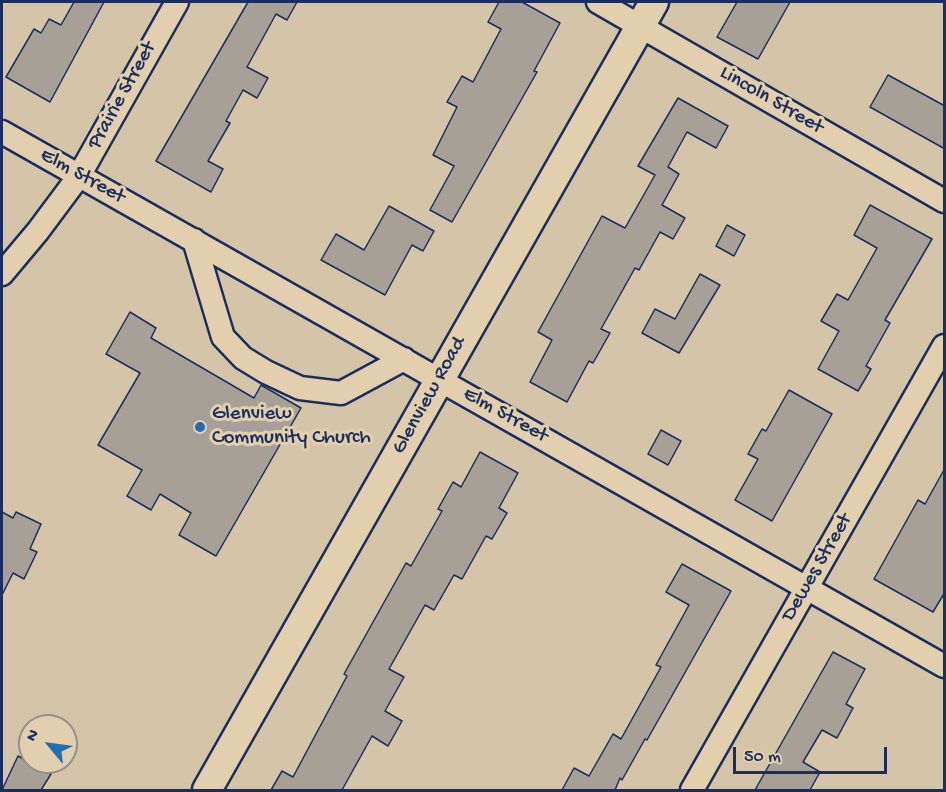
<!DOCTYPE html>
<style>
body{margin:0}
#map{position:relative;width:946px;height:792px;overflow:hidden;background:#d5c5a8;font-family:"Gochi Hand",sans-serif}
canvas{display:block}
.frame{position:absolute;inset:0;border:3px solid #1b2f5e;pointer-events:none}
.north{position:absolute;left:18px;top:714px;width:60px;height:60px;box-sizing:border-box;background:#e1cfad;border:2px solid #928f8d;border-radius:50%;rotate:299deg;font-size:16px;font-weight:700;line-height:24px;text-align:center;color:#1b2f5e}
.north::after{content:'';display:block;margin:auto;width:21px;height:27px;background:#1f6fb2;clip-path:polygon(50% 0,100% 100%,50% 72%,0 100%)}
.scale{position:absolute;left:733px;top:747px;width:154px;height:27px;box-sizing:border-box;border:3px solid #1b2f5e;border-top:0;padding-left:8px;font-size:18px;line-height:21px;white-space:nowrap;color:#1b2f5e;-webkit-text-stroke:4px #e1cfad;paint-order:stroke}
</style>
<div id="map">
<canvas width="946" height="792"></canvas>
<div class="frame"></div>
<div class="north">N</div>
<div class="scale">50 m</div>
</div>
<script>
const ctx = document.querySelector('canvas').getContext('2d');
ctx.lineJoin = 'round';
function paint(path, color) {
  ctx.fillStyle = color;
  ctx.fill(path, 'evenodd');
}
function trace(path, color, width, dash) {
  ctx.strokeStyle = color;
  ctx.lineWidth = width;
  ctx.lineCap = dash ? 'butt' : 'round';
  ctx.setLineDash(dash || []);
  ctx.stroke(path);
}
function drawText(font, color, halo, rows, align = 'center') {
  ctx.font = font + ' "Gochi Hand",sans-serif';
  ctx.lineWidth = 6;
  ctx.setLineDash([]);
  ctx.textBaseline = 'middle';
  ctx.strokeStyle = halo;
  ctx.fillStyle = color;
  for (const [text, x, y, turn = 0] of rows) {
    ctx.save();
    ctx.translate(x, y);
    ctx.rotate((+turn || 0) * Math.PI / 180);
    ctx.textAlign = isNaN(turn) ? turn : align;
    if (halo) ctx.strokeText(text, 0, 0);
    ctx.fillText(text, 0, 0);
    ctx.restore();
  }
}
const building = new Path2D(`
 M74,2H104L50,102L6,77L34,29L41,33L49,19L61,25Z
 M248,2H297L287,20L276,14L247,67L268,78L257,98L243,90L226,121L230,123L208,161L223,169L211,192L156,161Z
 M499,2H522L560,23L534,71L537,72L452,222L430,210L454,166L433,155L457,107L447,102L462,76L473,82L501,29L488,22Z
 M737,2H790L758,59L717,37Z
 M888,75L945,106V149L870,107Z
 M678,98L728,126L716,148L687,132L668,167L679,174L662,205L685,218L673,239L660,232L639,270L635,268L601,329L610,333L593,363L589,361L567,402L530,382L552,340L538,332L602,216L625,228L655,175L638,166Z
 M870,205L932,239L885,320L890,323L866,366L871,369L858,391L818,369L839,331L821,321L837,294L848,300L877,248L854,235Z
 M389,206L434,231L423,251L412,245L385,295L321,260L336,234L364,250Z
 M727,225L745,235L734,256L716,246Z
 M700,274L720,285L679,353L642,333L655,309L675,319Z
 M130,312L156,328L151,338L254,398L261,385L301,408L216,556L179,535L191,513L160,494L151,510L127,496L142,470L98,445L140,373L106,354Z
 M789,390L832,414L772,521L735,500L758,459L748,454L762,429L766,431Z
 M661,430L681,441L668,465L648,454Z
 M480,452L518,473L499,508L507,513L492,539L486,536L462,579L454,575L434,610L425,605L389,669L404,677L385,711L402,721L388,746L372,736L342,790H271L282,771L293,777L347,676L344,674L406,563L411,566L442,511L438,509L453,482L461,487Z
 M945,468V592L933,612L874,579L918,500L925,504Z
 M2,512L13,518L16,512L41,524L30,549L37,552L24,579L13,573L2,595Z
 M682,564L731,591L647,740L645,739L622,780L620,778L615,790H562L574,768L589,776L613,734L621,739L661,667L656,665L689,605L666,592Z
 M833,652L865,669L846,704L853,708L837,738L822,730L803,762L820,772L810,790H755Z
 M18,756L51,774L41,790H2Z`);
const minor = new Path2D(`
 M598,2L944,201
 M2,132L944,666
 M194,240L223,337L243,358L266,372L300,388L341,393L404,359
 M2,274L38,231L79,176L177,2
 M692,790L944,346`);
const major = new Path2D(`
 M207,790L654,2`);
const markers = [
 [200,427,6,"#1f6fb2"]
];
const streetNames = [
 ["Prairie Street",123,96,-61],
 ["Lincoln Street",771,101,30],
 ["Elm Street",82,177,29],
 ["Glenview Road",430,396,-61],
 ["Elm Street",505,416,29],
 ["Dewes Street",818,568,-60]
];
const poiNames = [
 ["Glenview",212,415],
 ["Community Church",212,439]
];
paint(building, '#a6a096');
trace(building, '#1b2f5e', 1.5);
trace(minor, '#1b2f5e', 27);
trace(major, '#1b2f5e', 33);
trace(minor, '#e1cfad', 22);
trace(major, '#e1cfad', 28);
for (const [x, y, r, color] of markers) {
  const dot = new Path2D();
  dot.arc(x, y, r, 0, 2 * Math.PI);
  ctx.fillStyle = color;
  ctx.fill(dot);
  trace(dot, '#e1cfad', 2);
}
drawText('21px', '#1b2f5e', '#e1cfad', streetNames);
drawText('21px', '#1b2f5e', '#e1cfad', poiNames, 'left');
</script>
